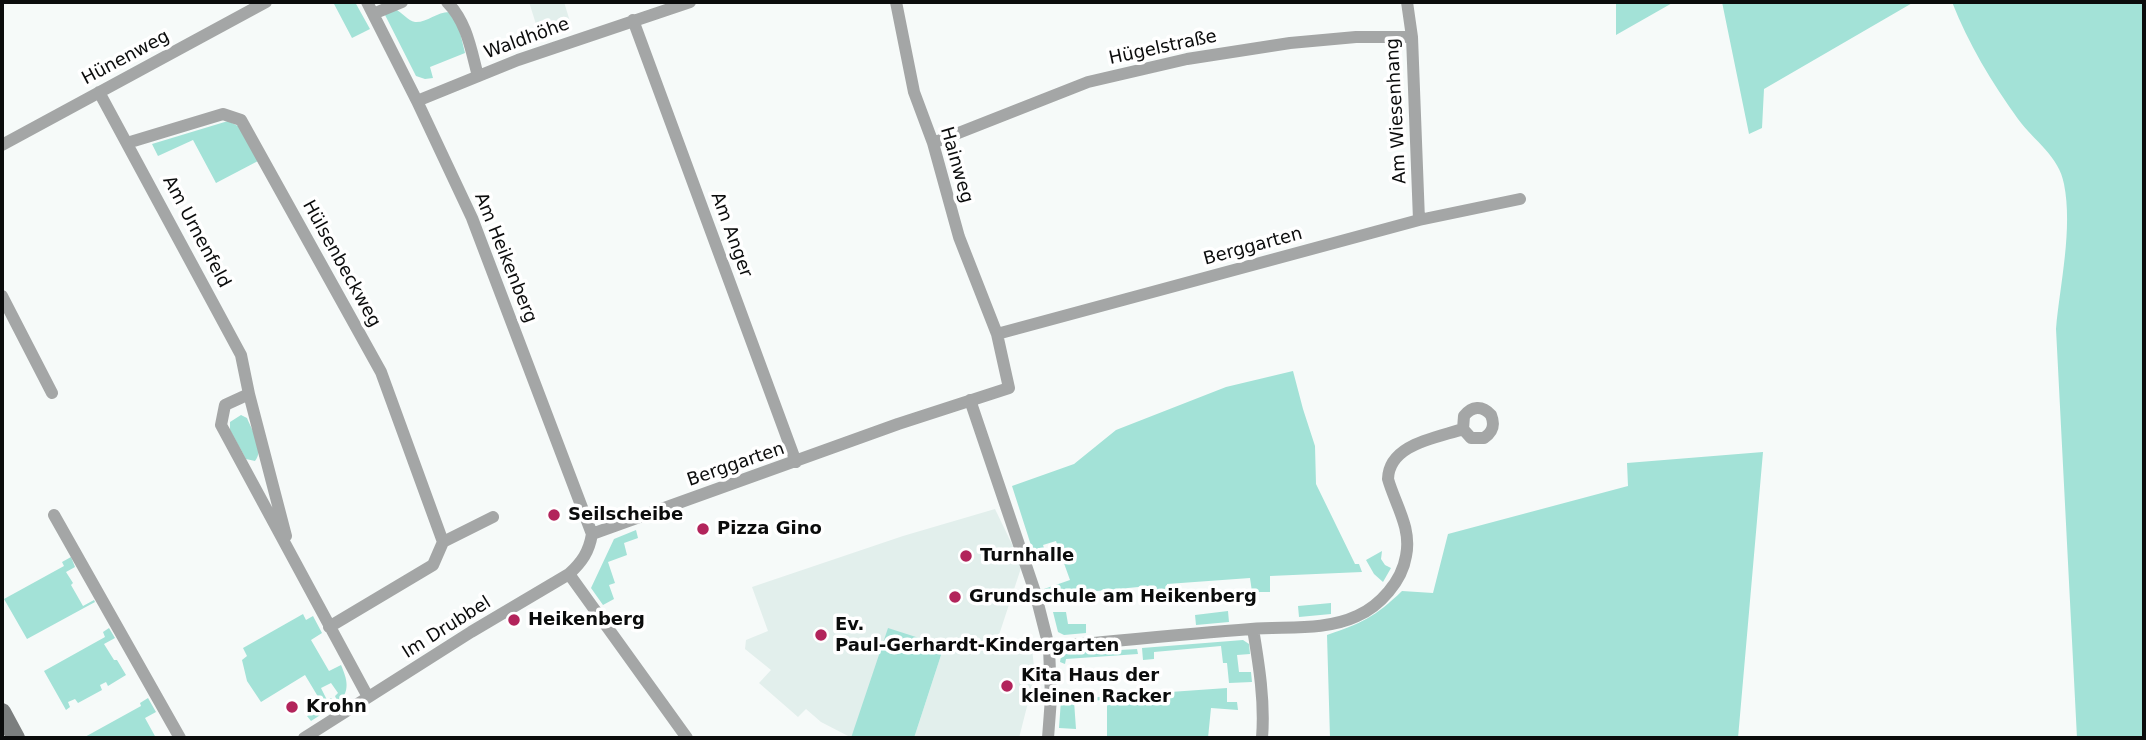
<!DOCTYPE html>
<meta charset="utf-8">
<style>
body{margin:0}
#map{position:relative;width:2146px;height:740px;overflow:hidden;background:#f6faf9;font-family:"DejaVu Sans",sans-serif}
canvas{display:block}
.frame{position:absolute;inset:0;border:4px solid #0b0c0c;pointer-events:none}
</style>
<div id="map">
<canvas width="2146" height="740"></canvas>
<div class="frame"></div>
</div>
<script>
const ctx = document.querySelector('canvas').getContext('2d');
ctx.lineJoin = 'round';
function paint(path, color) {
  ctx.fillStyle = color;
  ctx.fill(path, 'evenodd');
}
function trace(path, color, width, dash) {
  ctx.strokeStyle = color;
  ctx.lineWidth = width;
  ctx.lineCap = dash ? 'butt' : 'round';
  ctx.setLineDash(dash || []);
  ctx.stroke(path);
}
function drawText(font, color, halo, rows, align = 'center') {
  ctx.font = font + ' "DejaVu Sans",sans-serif';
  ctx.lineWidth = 7;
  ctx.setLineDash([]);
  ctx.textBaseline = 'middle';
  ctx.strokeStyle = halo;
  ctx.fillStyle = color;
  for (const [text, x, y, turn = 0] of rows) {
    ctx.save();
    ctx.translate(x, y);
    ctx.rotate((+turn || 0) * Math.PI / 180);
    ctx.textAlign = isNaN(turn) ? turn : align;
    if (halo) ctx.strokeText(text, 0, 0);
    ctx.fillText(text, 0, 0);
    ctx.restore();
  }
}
const built = new Path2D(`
 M529,2H564L572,28L541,40Z
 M995,509L1022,565L998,638L1032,649L1035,675L1019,738H914L944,646L852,738L821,722L806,709L798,717L759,683L771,670L745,649L746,640L768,631L752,587L903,536Z`);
const green = new Path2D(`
 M333,2H355L370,29L352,38Z
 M1616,2H1674L1616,35Z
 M1722,2H1914L1764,89L1762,128L1749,134Z
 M1952,2H2144V738H2077L2056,329C2060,284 2073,229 2064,184C2059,156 2034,141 2018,119C1992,83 1968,43 1952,2Z
 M395,9C402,12 408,21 415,22C426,23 437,12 449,12L458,24L465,53L430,67L433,78L425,79L416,76L384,13Z
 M228,121L238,126L258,161L216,183L193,140L158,156L152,144Z
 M1293,371L1303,409L1315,446L1316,484L1355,564H1359L1362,572L1270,576V592H1252L1250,578L1167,584V599L1151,601L1149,586L1065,594V603L1048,604L1044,589L1070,580L1056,541L1043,545L1048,560L1037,564L1012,486L1074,464L1116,430L1226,387Z
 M241,415L247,418C252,431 265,449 255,461L246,459L230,430V422Z
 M1763,452L1738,738H1330L1327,635C1362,623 1375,617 1402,591L1433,593L1448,534L1628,486L1627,463Z
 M636,530L638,538L624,543L627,555L608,562L615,583L609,585L614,599L603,605L591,588L614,539Z
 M1382,551L1381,559L1385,565L1391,568L1383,582L1374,574L1366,560Z
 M71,557L75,567L66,572L73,583L71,585L83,606L94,600L95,602L27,639L4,599L64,566L62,562Z
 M1331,603V614L1299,617L1298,606Z
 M1228,611L1229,622L1196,625L1195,615Z
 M1053,612H1066L1068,624H1086V633L1064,635L1058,632Z
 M303,614L306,620L313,616L322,633L311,640L329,671L341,665C347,679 351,691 338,703L335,696L338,693L331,683L321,688L327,700L331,698L336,705L311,721L307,716L323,705L305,675L261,702L247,681L242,660L247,656L243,648Z
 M109,628L115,638L104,644L114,660H117L126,675L108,686L106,682L100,685L102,690L78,703L75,699L68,702L70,707L66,710L44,671L105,637L103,632Z
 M888,628L944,646L914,738H851Z
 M1243,640L1249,644L1250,654L1237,655L1239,672H1251L1252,682L1229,683L1227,663H1223L1221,646L1154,652V659L1143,660L1142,648Z
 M1137,649L1138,654L1066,659L1065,664L1060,662L1061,656L1067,653Z
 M1227,688V702H1237L1238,710L1211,708L1208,738H1107V700L1085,701V698Z
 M148,698L156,712L145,718L156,738H83L141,706L140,703Z
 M1082,698V701H1074L1076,729L1059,728L1061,700Z`);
const street = new Path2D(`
 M447,2C467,22 471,50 478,76
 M1407,2L1412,37L1419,220
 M373,14L402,2
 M633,20L796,462
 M99,92L241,355L249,394L225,405L221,425L368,697
 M417,101L518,60L690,2
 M127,143L223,114L241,120L381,372L443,542L433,565L329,627
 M933,143L1088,82L1187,59L1290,43L1356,37H1412
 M2,145L266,2
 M2,296L52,393
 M997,334L1419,220L1520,199
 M249,394L286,536
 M970,400L1035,592L1049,647L1051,698L1048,738
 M54,515L180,738
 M592,534L898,424L1009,388L997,334L959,237L933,143L914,92L896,2
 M443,542L493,517
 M569,574L687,738
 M1253,629C1259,665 1265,702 1262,738
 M1049,647C1116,641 1184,634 1251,629C1286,626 1325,631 1357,616C1380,606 1402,581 1406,556C1412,528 1395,504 1388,479C1389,444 1436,438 1463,429L1471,438H1484C1493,432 1495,425 1491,415C1482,405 1472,406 1464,416L1463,429
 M304,738L471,632L569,574C582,562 589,552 592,534L472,218L417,101L367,2`);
const secondary = new Path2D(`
 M2,712L16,738`);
const markers = [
 [554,515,7,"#b2245b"],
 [703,529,7,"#b2245b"],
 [966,556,7,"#b2245b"],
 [955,597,7,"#b2245b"],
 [514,620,7,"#b2245b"],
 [821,635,7,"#b2245b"],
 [1007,686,7,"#b2245b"],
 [292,707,7,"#b2245b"]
];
const streetNames = [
 ["Waldhöhe",527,39,-20],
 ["Hügelstraße",1163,48,-12],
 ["Hünenweg",126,58,-28],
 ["Am Wiesenhang",1397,111,-93],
 ["Hainweg",956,165,74],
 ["Am Urnenfeld",196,232,62],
 ["Am Anger",731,235,70],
 ["Berggarten",1253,247,-15],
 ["Am Heikenberg",505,258,68],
 ["Hülsenbeckweg",341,264,61],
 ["Berggarten",736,465,-19],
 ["Im Drubbel",447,628,-32]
];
const poiNames = [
 ["Seilscheibe",568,515],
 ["Pizza Gino",717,529],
 ["Turnhalle",980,556],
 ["Grundschule am Heikenberg",969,597],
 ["Heikenberg",528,620],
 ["Ev.",835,625],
 ["Paul-Gerhardt-Kindergarten",835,646],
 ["Kita Haus der",1021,676],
 ["kleinen Racker",1021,697],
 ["Krohn",306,707]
];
paint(built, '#e2efec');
paint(green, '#a3e2d7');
trace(street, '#a4a6a6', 12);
trace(secondary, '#7b7e7e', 18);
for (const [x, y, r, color] of markers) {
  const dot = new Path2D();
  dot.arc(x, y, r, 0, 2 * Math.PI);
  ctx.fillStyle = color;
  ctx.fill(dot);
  trace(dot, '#fff', 2.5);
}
drawText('18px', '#0b0c0c', '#fff', streetNames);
drawText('bold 18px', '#0b0c0c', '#fff', poiNames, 'left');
</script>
